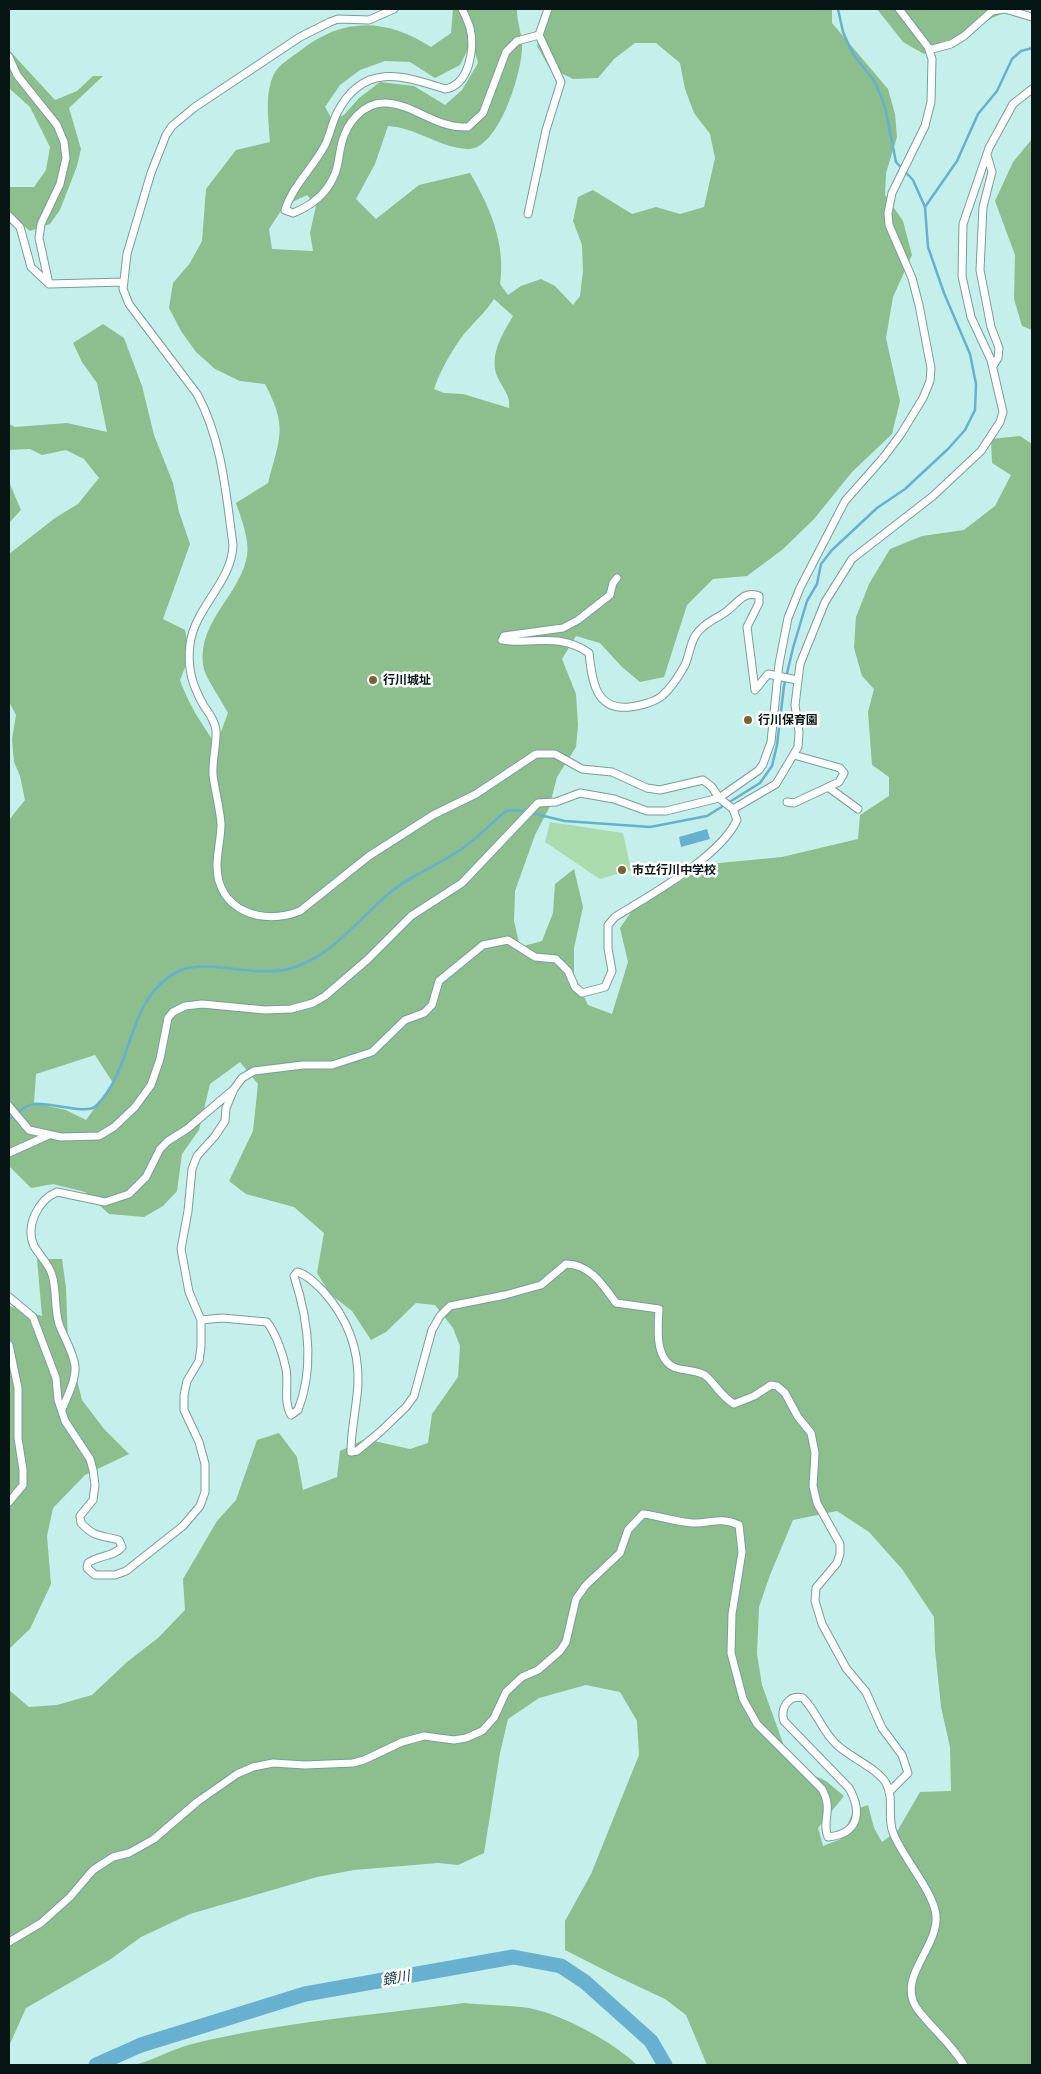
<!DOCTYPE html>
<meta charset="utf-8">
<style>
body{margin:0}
#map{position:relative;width:1041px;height:2074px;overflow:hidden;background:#c5efea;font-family:Lato,sans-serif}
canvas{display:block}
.frame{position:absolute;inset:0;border:10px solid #051513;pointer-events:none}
</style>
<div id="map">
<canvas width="1041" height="2074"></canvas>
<div class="frame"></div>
</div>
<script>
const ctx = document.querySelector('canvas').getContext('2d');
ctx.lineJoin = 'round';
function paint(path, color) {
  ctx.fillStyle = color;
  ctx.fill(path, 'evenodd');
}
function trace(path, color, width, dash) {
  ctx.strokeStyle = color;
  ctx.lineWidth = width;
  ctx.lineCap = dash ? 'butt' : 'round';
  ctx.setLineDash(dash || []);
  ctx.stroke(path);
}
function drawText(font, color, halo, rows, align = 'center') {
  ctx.font = font + ' Lato,"Noto Sans JP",sans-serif';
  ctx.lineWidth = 5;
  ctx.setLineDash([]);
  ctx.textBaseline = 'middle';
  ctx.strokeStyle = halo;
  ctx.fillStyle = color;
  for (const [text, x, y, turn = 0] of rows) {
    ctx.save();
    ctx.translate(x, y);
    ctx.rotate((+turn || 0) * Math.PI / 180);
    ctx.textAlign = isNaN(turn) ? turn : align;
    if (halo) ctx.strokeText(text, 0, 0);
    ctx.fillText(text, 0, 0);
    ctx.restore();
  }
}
const green = new Path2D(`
 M550,822L623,833L631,870L600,879L545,842Z`);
const forest = new Path2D(`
 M453,9H517C517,23 521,30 522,43C524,68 499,150 468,149C440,148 415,127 388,126L375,164L356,199L376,219L419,185L470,173C490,207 506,244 500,284L508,295L521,286L541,279L555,286L573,305L580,296L583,271L582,245L573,221L578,197L593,190L632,214L656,207L680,214L704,207L715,158L710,134L694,113L685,89L680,63L656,43H635L614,59L598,78L573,79L549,67L537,46L543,22L552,9H832V23L888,89L895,114L897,137L886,173L885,195L903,221L912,255L893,297L886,338L900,401L892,434L852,472L814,519L782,550L747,576L713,579L687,605L664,677L640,682L622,667L600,643L576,636L562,659L576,694L578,725L576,747L557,777L549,808L535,835L515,891L514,921L520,947L542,941L553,913L555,884L574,869L583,907L574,948V975L588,1005L612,1014L628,962L620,928L639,901L669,888L709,864L782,857L858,839L860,815L889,796V777L872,765L868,712L874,689L862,676L854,648L856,617L869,584L890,549L922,536L964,530L995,506L1011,475L992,463L991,439L1020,436L1032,444V2065H707L686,2015L665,1999L616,1976L565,1950V1921L591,1874L639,1755L637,1721L620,1692L586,1685L539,1698L508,1719L500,1753L484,1853L458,1865L438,1863L354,1870L317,1877L190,1914L141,1937L111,1959L26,2008L9,2046V1690L29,1707L57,1705L92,1695L127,1662L158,1638L185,1610L183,1579L217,1521L236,1500L257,1440L279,1433L297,1457L303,1490L337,1477L340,1451L365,1439L410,1449L428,1443L432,1414L458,1377L460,1346L453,1328L435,1305L416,1303L386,1332L371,1340L352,1311L330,1294L317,1273L324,1233L294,1207L246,1194L229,1181L253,1131L258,1084L240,1062L210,1084L199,1130L182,1154L177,1191L163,1206L144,1217L109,1214L85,1192L53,1184L31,1188L9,1166V820L25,800L20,776L14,762L12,739L16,715L9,702V554L55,518L78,504L99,478L84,459L66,450L42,455L30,449L9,450V424L15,427L67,423L107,432L97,383L82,362L73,343L103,324L124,338L142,386L154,435L173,483L179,512L190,544L163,619L185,630L190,655L180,680C188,704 202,724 216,745L228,713C223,703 206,678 204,669C195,623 240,596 247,556C250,540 241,518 236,503L268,483C280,437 288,428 265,384L240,381L215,369L196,352L181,331L169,308L173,283L190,263L202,241L206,189L236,150L270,142C269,120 264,95 274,74C278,65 292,57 300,51C343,17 385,18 431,47L451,33ZM472,41L478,63L462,90L445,105L414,86L380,82L359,98L344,115L332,119L325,107L340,85L360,70L385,61L410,62L435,78L460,65ZM307,195L316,206L310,233L313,251L272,249L269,229L284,206ZM494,299L513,316C503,333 489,355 497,376C502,388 511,395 509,408L463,394L444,393L434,389C440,371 452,350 464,334C474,322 485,313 494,299ZM95,1055L113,1083L86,1120L66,1110L34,1103L36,1074ZM837,1511L869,1532L902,1569L934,1617L935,1650L941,1707L950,1747L951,1791L920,1792L898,1830L882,1842L874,1828L868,1805L854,1810L841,1839L823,1846L818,1828L844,1796L826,1781L800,1769L784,1746L762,1685L757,1654L759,1607L770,1575L793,1520Z
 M877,9H1013L992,18L963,36L941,42L924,54L903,42Z
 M9,50L55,100L77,91L93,76H103L69,108L81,149L77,166L60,210L50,224L30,231L9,214V187H34L46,170L50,147L30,107L9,88Z
 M1032,139V330L1022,326L1014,299L1015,255L995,201L1013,162Z
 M9,482L21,510L9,523Z
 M37,1259H62L66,1288L68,1344L82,1400L104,1429L129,1454L85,1475L53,1508L47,1536L51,1584L30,1629L9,1649V1306L42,1316Z
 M464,2003C485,2005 508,2005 529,2008C561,2014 614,2042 637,2065H135C154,2060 172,2049 192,2044C281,2022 373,2015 464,2003Z`);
const water = new Path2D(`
 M707,829L710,839L681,847L679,837Z`);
const stream = new Path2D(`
 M925,207L957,161L978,114L997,91L1012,59L1021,51L1032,48
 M9,1119C17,1114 24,1105 34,1104C50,1102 87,1115 96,1106C135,1068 126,996 179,971C208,958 257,979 292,968C334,956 359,917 392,891C412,875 436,866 457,852C475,841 490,824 506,811L518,810L565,821L650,827L707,816L760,783L772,766L777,745L784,686L793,648L807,601L817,584L821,564L832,550L877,508L905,489L948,449L965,430L975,410L976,384L970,354L944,293L928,247L925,207L913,180L896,162L885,107L875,82L853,54L843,32L838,9`);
const river = new Path2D(`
 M96,2065L141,2045L305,1994L513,1957L561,1966L585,1982L651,2041L665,2065`);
const minor = new Path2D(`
 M462,9C465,15 468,21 470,28C475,47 470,85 445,89C402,75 363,62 337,113C332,123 330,135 325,145C313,168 293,185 285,210L293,213C311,206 326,194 334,176C339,166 339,152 342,142C347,123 363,103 384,103C408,103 427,120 449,125C455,127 462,127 468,127L483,113L506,52L517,41L539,35
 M929,50L951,44L964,36L992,11L1005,9L1032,17
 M9,57L17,75L57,125L64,142L66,158L60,184L41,224L39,238L49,284
 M987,155L992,172L983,207L980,270L991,327L999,348L998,358L993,366
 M528,214L546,130L561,82L539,35L548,9
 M9,216L20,227L31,267L49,284L124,282
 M617,578L613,583L610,595L578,620L563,628L504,636L502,640C534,645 559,632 589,653C592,680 595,711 630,707C640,706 654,702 662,696C670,689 680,674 685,665C689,656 690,645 695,636C703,623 715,620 727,611C738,603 744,590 759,596V603L747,627L755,690L768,674L797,680
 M828,787L858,809
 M787,802L794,803L839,782L844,773L840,768L794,755
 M733,809L776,784L798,747L799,732L795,705L800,664L825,602L852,559L933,496L981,451L1000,422L1003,412L991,360L971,317L962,276L963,224L989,148L1013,104L1032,89
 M9,1106L29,1130L61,1137L99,1136L114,1127L135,1107L151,1085L160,1059L168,1018L173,1012L185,1006L202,1004L265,1010L291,1009L313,1003L325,996L367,960L411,916L462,883L538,803L556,802L580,793L614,799L647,811H666L719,798L759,770L763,764L771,742L779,664L788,618L800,588L845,501L883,458L901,434L923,398L930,381L931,368L919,305L912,278L889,225L888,213L892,193L925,126L931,102L932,59L928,47L899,9
 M9,1153L49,1135
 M9,1297L33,1317L56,1378L58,1400L65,1421L90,1459L93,1470L95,1485L93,1500L80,1516L81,1523C95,1538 101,1535 119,1540L122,1547C114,1557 98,1555 88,1563L87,1568L95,1575H115L126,1571L183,1526L200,1506L205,1492V1464L199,1442L184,1410V1395L187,1381L199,1361L201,1347V1320L189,1292L181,1249L188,1211L192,1169L197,1156L215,1136L225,1121L226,1108L234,1089L242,1078L254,1071L303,1065H332L372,1052L405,1020L424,1013L432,1005L439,981L483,945L508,940L535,957L556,959L568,971L575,987L582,993L605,987L612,971L608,948V925L615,917C650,895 720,857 737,820L733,809L719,798L712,787L703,780L660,790L647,788L612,772L582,769L555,754H536L476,794L433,815L369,856L300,911C263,926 217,911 217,866C217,852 221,838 221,824C220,808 215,791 213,775C212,760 217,744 216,730C215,721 209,713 204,706C192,685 187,668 190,644C195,607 232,582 233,545C226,494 222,439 197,394L129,304L123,289L127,254L151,173L166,135L172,126L195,107L300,37L330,22L338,19L369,20L394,9
 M201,1320L222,1318L267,1322C276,1334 283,1354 286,1369C289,1384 283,1401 291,1415L298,1410C315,1367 308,1319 294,1276L297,1272C307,1274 317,1285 324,1292C347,1318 359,1348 358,1383C357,1406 351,1428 351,1452L357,1451L380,1432L406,1407L414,1396L432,1330L440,1316L450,1306L505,1295L541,1285L566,1264C590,1264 603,1285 616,1303L659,1309C658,1327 654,1360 676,1368C686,1371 699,1370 706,1376C717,1386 720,1395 734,1404L754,1396L771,1385L777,1386L785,1393L798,1417L811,1433L815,1453L813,1486L817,1503L840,1544V1554L837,1563L816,1588L815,1601L822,1624L846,1668L866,1692L882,1728L902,1755L908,1773L889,1792
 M9,1345L18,1388V1438L23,1470V1485L9,1502
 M62,1410C67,1396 76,1381 75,1366C73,1351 64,1338 59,1324C54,1308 57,1290 52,1275C50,1265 39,1255 34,1246C25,1226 38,1200 57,1192L105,1202L129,1194L146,1177L160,1149L168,1141L187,1129L233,1090
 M9,1942L41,1923L70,1897L93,1870L113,1857L129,1853L154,1839L197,1802L237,1774L253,1767L273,1763L305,1765L353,1763L364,1760L402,1742L424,1736L454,1740L466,1738L482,1731L494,1718L506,1692L522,1677L538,1670L560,1651L566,1642L576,1599L586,1585L620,1553L628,1530L643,1514C660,1516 676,1522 693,1523C710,1524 720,1516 739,1525L742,1552L732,1614L731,1653L743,1699L757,1724L822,1789C834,1810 821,1821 828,1837C858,1834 863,1813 849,1788L784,1721C780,1709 788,1694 803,1698C817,1712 822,1731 836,1744C849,1757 877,1768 886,1783C895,1799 886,1818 894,1835C904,1859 933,1891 936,1915C939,1947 897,1977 916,2007C930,2027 950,2042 964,2065`);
const markers = [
 [373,680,5,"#7a6333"],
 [748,720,5,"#7a6333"],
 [622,870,5,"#7a6333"]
];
const poiNames = [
 ["行川城址",383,680],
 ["行川保育園",758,720],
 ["市立行川中学校",632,870]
];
const waterNames = [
 ["鏡川",396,1978,-10]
];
paint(green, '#aadbac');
paint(forest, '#8cbe8e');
paint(water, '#67b0d0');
trace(stream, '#67b0d0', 2.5);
trace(river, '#67b0d0', 15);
trace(minor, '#779f9a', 9);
trace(minor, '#fff', 7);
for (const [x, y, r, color] of markers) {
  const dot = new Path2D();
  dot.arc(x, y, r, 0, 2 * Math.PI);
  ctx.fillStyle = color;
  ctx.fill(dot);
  trace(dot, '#fff', 2);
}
drawText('bold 12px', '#051513', '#fff', poiNames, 'left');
drawText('italic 14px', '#113442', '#fff', waterNames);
</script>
